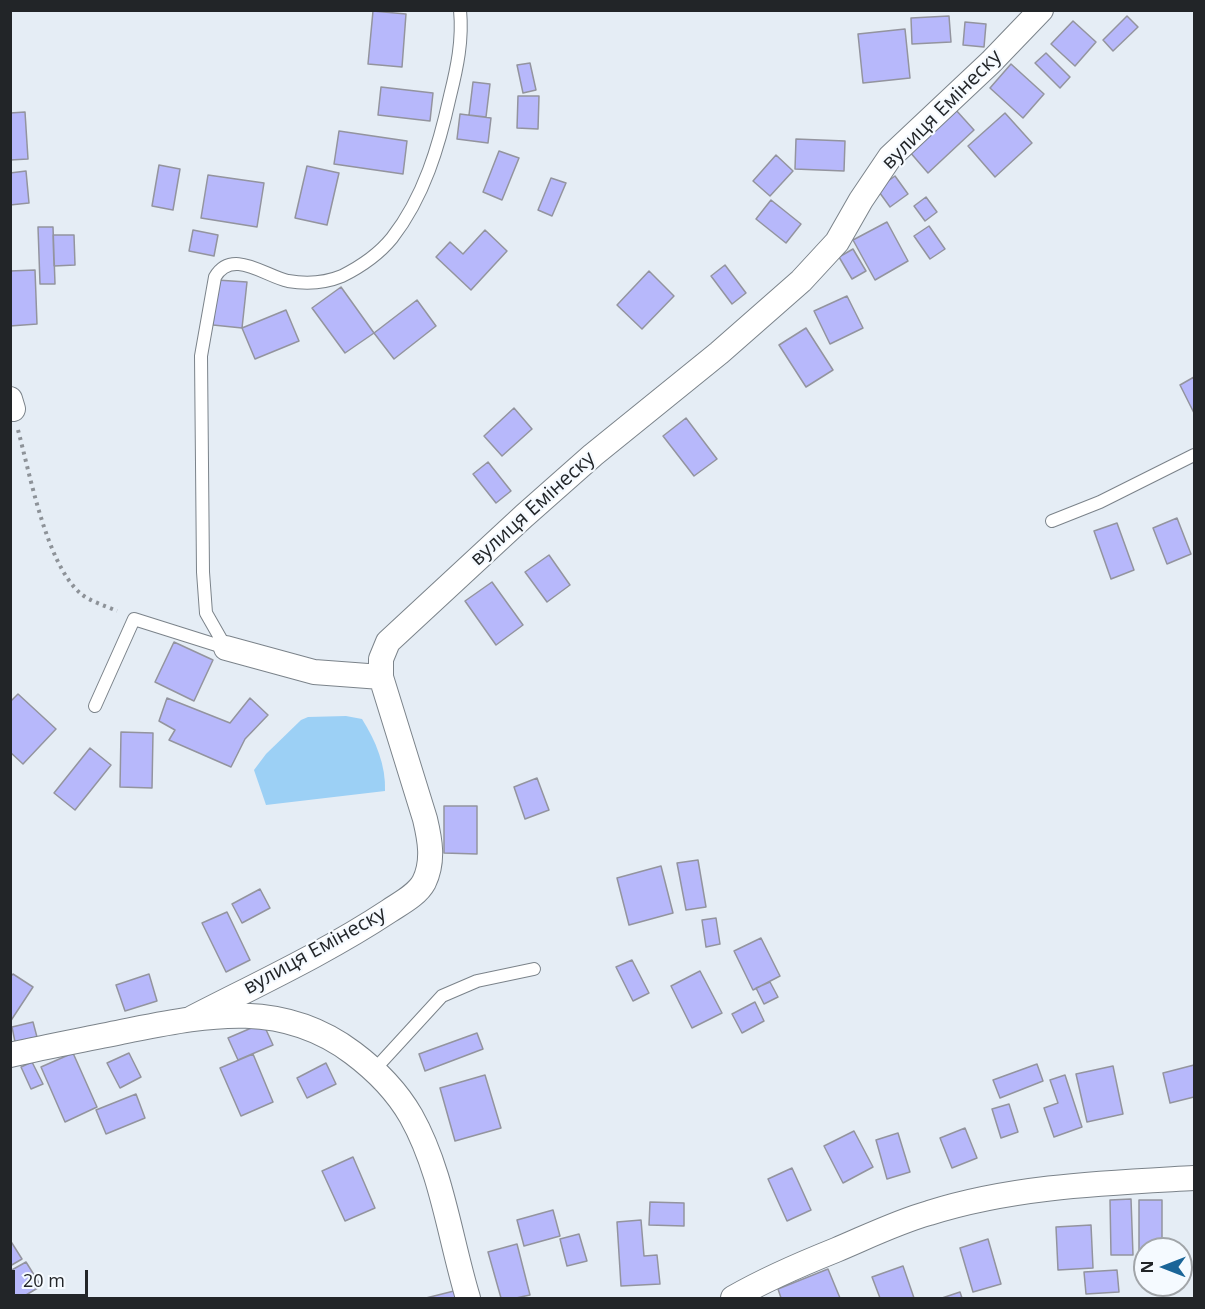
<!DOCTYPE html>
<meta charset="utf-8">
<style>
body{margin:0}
#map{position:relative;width:1205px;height:1309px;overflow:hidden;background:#e5edf5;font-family:"Open Sans",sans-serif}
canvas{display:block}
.frame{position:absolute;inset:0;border:12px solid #222528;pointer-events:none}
.north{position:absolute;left:1133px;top:1237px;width:60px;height:60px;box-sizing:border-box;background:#f5faff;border:2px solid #a1a5a9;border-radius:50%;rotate:270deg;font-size:16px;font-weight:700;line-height:24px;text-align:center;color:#222528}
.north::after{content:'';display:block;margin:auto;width:21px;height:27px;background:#1b6598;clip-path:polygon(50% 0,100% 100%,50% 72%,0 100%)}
.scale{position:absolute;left:12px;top:1270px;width:76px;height:27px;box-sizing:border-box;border:3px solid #222528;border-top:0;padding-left:8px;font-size:18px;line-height:21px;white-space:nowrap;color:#222528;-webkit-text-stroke:4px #f5faff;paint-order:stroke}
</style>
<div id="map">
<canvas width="1205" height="1309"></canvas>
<div class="frame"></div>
<div class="north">N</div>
<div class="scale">20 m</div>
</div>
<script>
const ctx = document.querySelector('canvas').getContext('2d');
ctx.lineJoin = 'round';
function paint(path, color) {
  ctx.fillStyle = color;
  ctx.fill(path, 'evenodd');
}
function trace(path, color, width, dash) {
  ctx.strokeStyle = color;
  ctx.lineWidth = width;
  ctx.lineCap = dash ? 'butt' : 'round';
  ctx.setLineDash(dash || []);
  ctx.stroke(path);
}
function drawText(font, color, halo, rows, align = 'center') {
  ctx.font = font + ' "Open Sans",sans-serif';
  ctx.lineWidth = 4.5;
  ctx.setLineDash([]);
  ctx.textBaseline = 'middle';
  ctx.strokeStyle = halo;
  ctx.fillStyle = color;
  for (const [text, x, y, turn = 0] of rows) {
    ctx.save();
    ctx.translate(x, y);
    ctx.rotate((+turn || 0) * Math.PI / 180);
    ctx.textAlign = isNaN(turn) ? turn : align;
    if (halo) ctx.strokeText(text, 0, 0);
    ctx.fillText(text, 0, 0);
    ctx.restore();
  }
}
const water = new Path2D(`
 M346,716L362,719C376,741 386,766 385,791L266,805L254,770L266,754L301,720L308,717Z`);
const building = new Path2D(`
 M373,11L406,14L402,67L368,64Z
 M949,16L951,42L912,44L911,18Z
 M1127,16L1138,27L1113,51L1103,40Z
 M1073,21L1096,42L1075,66L1051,44Z
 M965,22L986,24L984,47L963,45Z
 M905,29L910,78L863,83L858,34Z
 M1046,53L1070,77L1060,88L1035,63Z
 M530,63L536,90L523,93L517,65Z
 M1011,64L1044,94L1023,118L990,88Z
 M473,82L490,84L486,117L469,115Z
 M381,87L433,93L430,121L378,115Z
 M518,96H539L538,129L517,128Z
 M955,109L974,130L928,173L909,151Z
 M25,112L28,159L10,160V113Z
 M1005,113L1032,143L995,177L968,146Z
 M460,114L491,118L488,143L457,139Z
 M339,131L407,141L403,174L334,164Z
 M796,139L845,141L844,171L795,169Z
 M499,151L519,158L502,200L483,192Z
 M776,155L793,171L770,196L753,181Z
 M159,165L180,169L173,210L152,206Z
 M307,166L339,173L327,225L295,218Z
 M26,171L29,203L10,205V173Z
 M208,175L264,183L257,227L201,218Z
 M895,176L908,194L890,207L877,189Z
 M551,178L566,183L552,216L538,210Z
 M926,197L937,212L925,221L914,206Z
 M771,200L801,224L786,243L756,219Z
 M887,222L908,261L875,280L853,240Z
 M929,226L945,249L930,259L914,236Z
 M38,227H53L55,284H40Z
 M193,230L218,235L214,256L189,251Z
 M485,230L507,251L471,290L436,257L450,242L463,254Z
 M53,235H74L75,265L54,266Z
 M853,249L866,271L852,279L839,257Z
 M725,265L746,293L732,304L711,276Z
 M35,270L37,324L10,326V271Z
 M649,271L674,296L642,329L617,305Z
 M217,280L247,282L242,328L213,325Z
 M341,287L374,333L345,353L312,308Z
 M847,296L863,328L830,344L814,311Z
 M417,300L436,326L394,359L374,333Z
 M286,310L299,341L255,359L242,328Z
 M806,328L833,370L806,387L779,345Z
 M1194,377V413L1180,385Z
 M514,408L532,429L502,456L484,436Z
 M686,418L717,459L694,476L663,436Z
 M488,462L511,491L496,503L473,474Z
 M1177,518L1191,554L1167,564L1153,528Z
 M1117,523L1134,570L1111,579L1094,531Z
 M549,555L570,585L547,602L525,572Z
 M492,582L523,625L496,645L465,601Z
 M174,642L213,660L194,701L155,682Z
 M18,694L56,729L23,764L10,752V702Z
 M167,698L230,723L250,698L268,715L245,739L231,767L169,740L175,730L159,721Z
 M121,732L153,733L152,788L120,787Z
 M90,748L111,765L75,810L54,793Z
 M537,778L549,810L525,819L514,787Z
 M444,806H477V854L444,853Z
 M698,860L706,907L686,910L677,863Z
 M661,866L673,913L629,925L617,878Z
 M260,889L270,908L242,923L232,904Z
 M227,912L250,960L226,972L202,923Z
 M716,918L720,944L706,947L702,920Z
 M761,938L780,976L753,990L734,951Z
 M632,960L649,993L633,1001L616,967Z
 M700,971L722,1013L692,1028L671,986Z
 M13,974L33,987L10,1022V977Z
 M149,974L157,1001L125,1011L116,985Z
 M770,982L778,997L764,1004L756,988Z
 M755,1002L764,1021L742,1033L732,1014Z
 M33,1022L37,1037L15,1042L12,1027Z
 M263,1023L273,1045L238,1060L228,1038Z
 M477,1033L483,1049L425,1071L419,1054Z
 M73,1053L97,1107L65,1122L41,1067Z
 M129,1053L141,1077L120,1088L107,1063Z
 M253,1054L273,1102L241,1116L220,1068Z
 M32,1062L43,1084L31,1089L21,1067Z
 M326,1063L336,1084L307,1098L297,1078Z
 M1037,1064L1043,1081L1000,1098L993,1080Z
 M1194,1065V1097L1170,1103L1163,1073Z
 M1113,1066L1123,1114L1087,1122L1076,1074Z
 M485,1075L501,1128L455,1141L440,1088Z
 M1065,1075L1082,1127L1054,1137L1044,1108L1058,1103L1050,1080Z
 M136,1094L145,1118L106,1134L96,1110Z
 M1009,1104L1018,1132L1001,1138L992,1109Z
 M965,1128L977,1158L952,1168L940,1138Z
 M854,1131L873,1167L843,1183L824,1146Z
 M898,1133L910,1172L887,1179L876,1140Z
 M353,1157L375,1208L345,1221L322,1171Z
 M792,1168L811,1210L787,1221L768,1179Z
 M1131,1199L1133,1255H1111L1110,1200Z
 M1139,1200H1162V1249L1139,1250Z
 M650,1202L684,1203V1226L649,1225Z
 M553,1210L560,1236L524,1246L517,1220Z
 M641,1220L644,1256L657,1255L660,1284L621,1286L617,1222Z
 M1091,1225L1093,1268L1058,1270L1056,1227Z
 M579,1234L587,1261L567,1266L560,1239Z
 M988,1239L1001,1284L973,1292L960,1248Z
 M10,1240L22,1259L10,1266Z
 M517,1244L530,1295L516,1298H501L488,1252Z
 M26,1262L41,1286L21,1298H10V1271Z
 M903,1266L914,1298H880L872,1277Z
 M828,1269L840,1298H781L778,1289Z
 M1117,1270L1119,1292L1086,1294L1084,1272Z
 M454,1291L456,1298H426Z
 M960,1292L962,1298H942Z`);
const path = new Path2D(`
 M18,430C30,474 46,563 80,593C89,601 106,606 117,611`);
const service = new Path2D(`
 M1052,521L1100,502L1194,455
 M226,648L206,613L203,572L201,356L215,277C232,248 265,276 288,281C306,284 325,283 342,276C360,267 379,254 392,238C424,197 439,146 450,96C457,68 463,40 460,10
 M95,706L134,619L226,648
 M375,1069L442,996L477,981L534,969`);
const minor = new Path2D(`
 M10,399L13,409
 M226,648L314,672L381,677
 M192,1018C258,984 327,952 389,911C401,903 417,895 424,882C434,861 430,840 425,819L381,677V659L388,642L524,516L593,455L719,353L801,281L837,242L861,200L890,157L991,62L1041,10
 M10,1055C49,1046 88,1039 126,1031C208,1015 281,999 353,1053C377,1071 396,1090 411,1116C442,1171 450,1239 468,1298
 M733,1298C766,1279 801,1264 836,1250C867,1237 897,1222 929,1213C1014,1186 1106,1183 1194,1178`);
const streetNames = [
 ["вулиця Емінеску",942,110,-45],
 ["вулиця Емінеску",533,509,-42],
 ["вулиця Емінеску",315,951,-29]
];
paint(water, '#9cd0f5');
paint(building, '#b7b8fb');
trace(building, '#93949e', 1.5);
trace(service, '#7b838a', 14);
trace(minor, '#7b838a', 26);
trace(path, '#8d9298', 4, [3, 4.5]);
trace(service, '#fff', 12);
trace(minor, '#fff', 24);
drawText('20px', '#222528', '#f5faff', streetNames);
</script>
